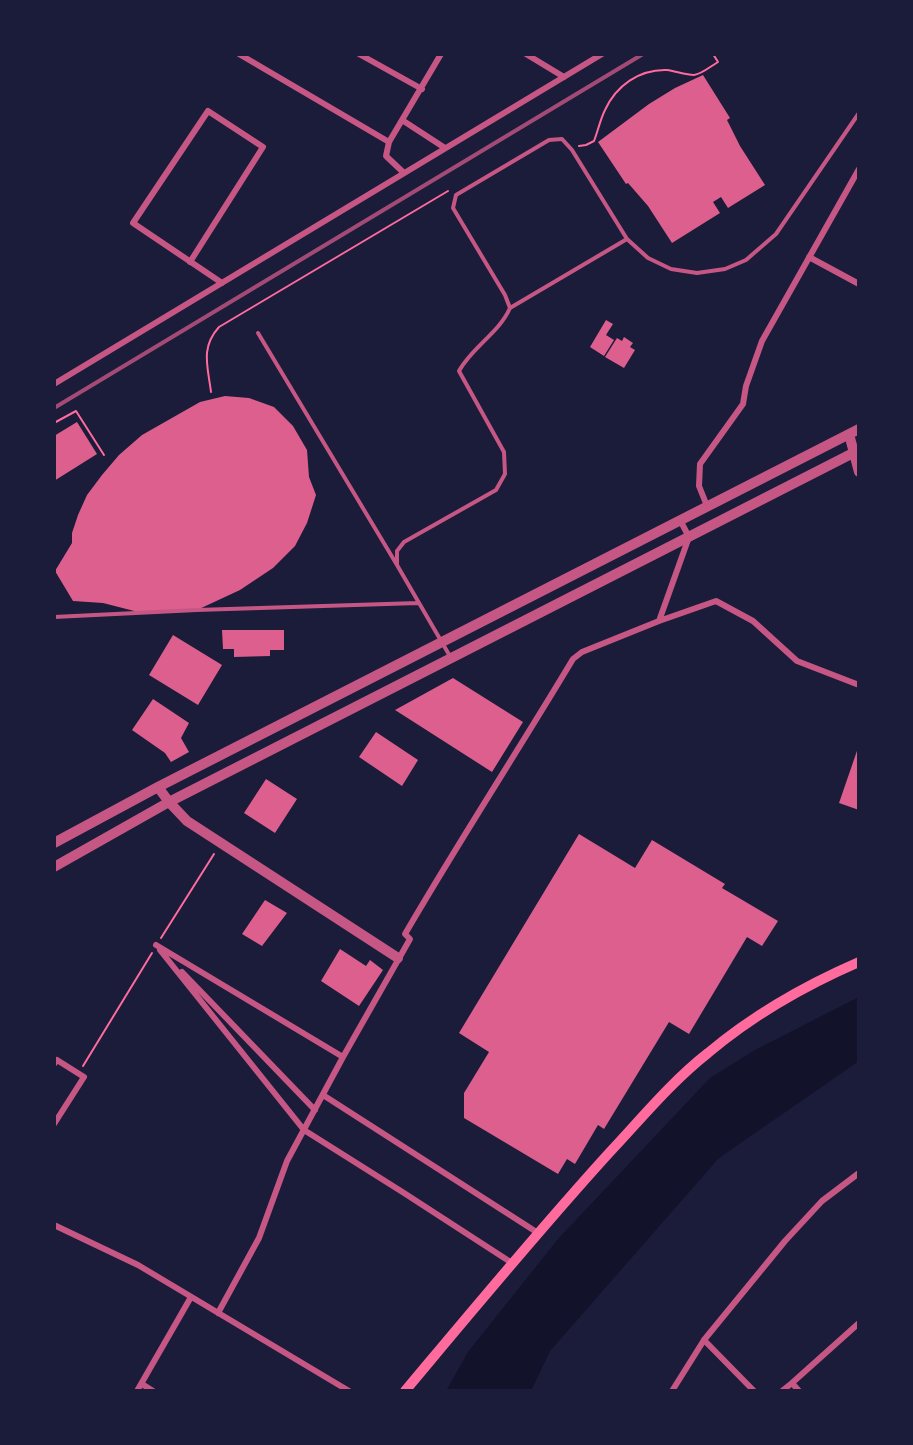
<!DOCTYPE html>
<style>
body{margin:0}
#map{position:relative;width:913px;height:1445px;overflow:hidden;background:#1b1b3a;font-family:"Titillium Web",sans-serif}
canvas{display:block}
.frame{position:absolute;inset:0;border:56px solid #1b1b3a;pointer-events:none}
</style>
<div id="map">
<canvas width="913" height="1445"></canvas>
<div class="frame"></div>
</div>
<script>
const ctx = document.querySelector('canvas').getContext('2d');
ctx.lineJoin = 'round';
function paint(path, color) {
  ctx.fillStyle = color;
  ctx.fill(path, 'evenodd');
}
function trace(path, color, width, dash) {
  ctx.strokeStyle = color;
  ctx.lineWidth = width;
  ctx.lineCap = dash ? 'butt' : 'round';
  ctx.setLineDash(dash || []);
  ctx.stroke(path);
}
const water = new Path2D(`
 M859,997V1061L719,1158L550,1351L531,1391H446L468,1352L558,1239L710,1078L755,1050Z`);
const building = new Path2D(`
 M703,75L730,118L727,120L740,146L765,185L728,208L721,197L713,202L720,213L672,243L648,206L628,183L626,184L598,142L649,104L675,88Z
 M606,320L613,324L606,335L614,340L604,356L590,347Z
 M624,337L633,343L630,347L635,350L624,368L605,357L617,338L622,341Z
 M225,396L249,398L274,407L293,426L307,450L309,477L316,495L307,523L295,546L273,568L240,590L197,610L146,614L103,603L73,601L55,571L72,543V533L78,515L87,495L102,475L119,455L142,435L200,402Z
 M77,422L97,454L54,481V436Z
 M222,630H284V650H270V656L234,657V649H223Z
 M173,635L222,665L198,705L149,675Z
 M453,678L523,722L492,772L395,710Z
 M153,699L189,723L181,738L189,752L171,762L165,753L132,730Z
 M376,732L418,760L402,786L359,757Z
 M859,745V810L839,803Z
 M266,779L297,799L275,833L244,813Z
 M579,834L635,868L652,840L725,884L722,888L778,921L762,946L747,937L689,1034L669,1022L604,1129L598,1125L575,1164L567,1159L558,1174L464,1118V1093L489,1052L459,1033Z
 M265,900L287,913L262,946L242,934Z
 M340,949L366,966L370,960L383,970L359,1006L321,981Z`);
const path = new Path2D(`
 M579,146L586,145L594,141C598,131 600,120 605,110C616,86 639,69 667,70C675,71 686,75 694,75C702,74 711,66 718,62L713,54
 M211,392C208,367 200,348 219,327L448,191
 M54,423L76,411L104,455
 M161,938L214,854
 M83,1066L152,953`);
const service = new Path2D(`
 M510,308L627,239
 M258,333L397,565
 M54,617L197,610L418,603
 M451,658L397,565V551L404,542L496,490L505,474L504,452L459,371C472,347 499,333 510,308L505,295L453,208L456,195L549,140L562,139L572,150L627,239L648,258L671,269L697,273L725,269L746,260L776,234L859,113`);
const minor = new Path2D(`
 M239,54L389,142L386,156L404,173
 M359,54L422,89
 M526,54L564,77
 M402,120L445,148
 M389,142L441,54
 M809,257L859,284
 M190,262L263,147L208,111L133,223L222,283
 M54,384L602,54
 M707,506L699,486L700,464L743,404L746,386L762,341L859,169
 M659,621L716,601L753,621L797,661L859,685
 M156,945L343,1057L287,1161L259,1238L218,1313
 M160,950L304,1130L404,1193L512,1263
 M182,972L315,1110
 M343,1057L410,939L405,934C459,841 518,751 573,659L582,652L659,621L689,537L680,520
 M54,1064L57,1060L84,1077L54,1124
 M323,1095L538,1233
 M54,1225L138,1265L349,1391
 M704,1340L754,1391
 M142,1384L153,1391
 M137,1391L191,1297
 M672,1391L704,1340L785,1241L822,1201L859,1173
 M782,1391L792,1383
 M799,1391L792,1383L859,1323`);
const tertiary = new Path2D(`
 M849,434L859,472
 M158,787L169,802L187,821L398,958
 M54,843L158,787L859,429
 M54,867L169,802L859,450`);
const secondary = new Path2D(`
 M405,1391C472,1311 539,1230 609,1153C641,1119 671,1082 708,1053C752,1016 806,985 859,962`);
const rail = new Path2D(`
 M54,408L643,54`);
paint(water, '#12122b');
paint(building, '#dd5f8e');
trace(path, '#ff6b9d', 2);
trace(service, '#c65784', 4);
trace(minor, '#c65784', 6);
trace(tertiary, '#c65784', 10);
trace(secondary, '#ff6b9d', 10);
trace(rail, '#a44b75', 4);
</script>
